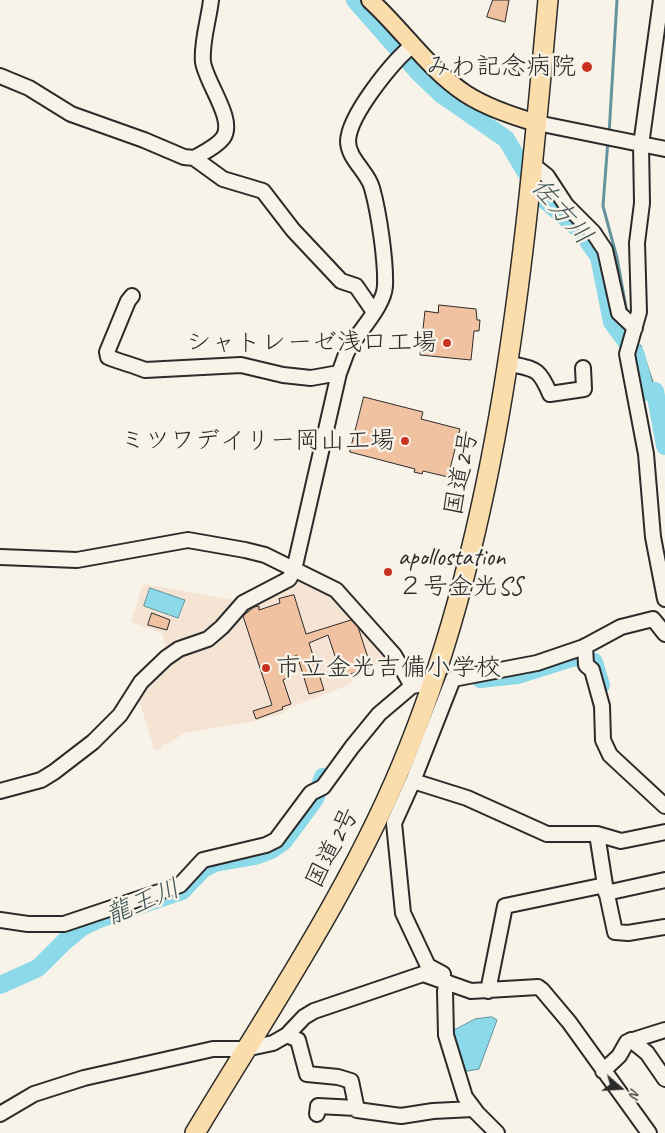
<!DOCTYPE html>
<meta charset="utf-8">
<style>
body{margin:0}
#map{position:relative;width:665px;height:1133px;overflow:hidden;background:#f7f3e8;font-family:Caveat,sans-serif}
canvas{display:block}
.north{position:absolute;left:595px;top:1063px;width:50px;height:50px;-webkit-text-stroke:4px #f7f3e8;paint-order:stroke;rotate:109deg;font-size:14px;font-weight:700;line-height:20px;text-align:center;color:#2b2b2b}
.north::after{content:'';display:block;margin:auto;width:18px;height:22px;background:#2b2b2b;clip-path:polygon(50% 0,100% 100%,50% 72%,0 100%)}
</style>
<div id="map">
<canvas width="665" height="1133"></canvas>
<div class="north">N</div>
</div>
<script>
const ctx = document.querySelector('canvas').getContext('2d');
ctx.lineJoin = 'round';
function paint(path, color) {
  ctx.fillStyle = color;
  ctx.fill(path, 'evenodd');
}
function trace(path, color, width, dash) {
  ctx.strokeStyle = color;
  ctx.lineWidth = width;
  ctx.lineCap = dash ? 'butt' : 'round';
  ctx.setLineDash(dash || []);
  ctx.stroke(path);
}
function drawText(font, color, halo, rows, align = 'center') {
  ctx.font = font + ' Caveat,"Klee One",sans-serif';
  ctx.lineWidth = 5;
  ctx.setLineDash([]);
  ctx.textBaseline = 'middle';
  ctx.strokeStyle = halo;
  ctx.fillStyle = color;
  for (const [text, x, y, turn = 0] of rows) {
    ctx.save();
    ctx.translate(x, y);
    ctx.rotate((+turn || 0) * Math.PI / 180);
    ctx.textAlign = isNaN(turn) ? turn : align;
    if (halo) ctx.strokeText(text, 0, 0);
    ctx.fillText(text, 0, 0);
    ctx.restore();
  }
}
const built = new Path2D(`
 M302,579L333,593L390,656L346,686L289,708L282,714L250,722L184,733L168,744L163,743L161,749H154L139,700L143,685L152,674L237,613L293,580Z
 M143,584L240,601L210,632L167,651L162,633L131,622Z`);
const water = new Path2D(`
 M150,588L185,600L178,618L144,606Z
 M492,1017L497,1020L479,1069L462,1072L450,1032L475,1019Z`);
const stream = new Path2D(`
 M609,134L617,0
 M608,140L603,206L617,258L627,313
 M640,346L655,391`);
const river = new Path2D(`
 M355,0L419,73L441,94L506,139L540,196L581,231L599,257L612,322L636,355L644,387L648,392L655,391L665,446
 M480,679L518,675L575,657L594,662L601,685
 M0,985L38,968L64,942L82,927L99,919L182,891L203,869L215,863L255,856L271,850L284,841L315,799L323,777`);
const building = new Path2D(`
 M493,0H509L505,22L487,17Z
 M439,305L476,309L477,320H480L479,331H474L471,360L420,355L425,311L438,313Z
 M364,397L423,412L421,419L460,429L448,477L423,471L422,474L414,472L415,469L350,452Z
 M294,595L306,634L351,620L358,627L371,667L342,677L328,635L309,643L324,690L309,694L297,655L283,661L288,677L283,680L291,704L282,707L283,709L256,719L253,711L272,705L243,616L254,607L259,606V610L280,603L279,599Z
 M152,613L170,620L167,630L148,625Z`);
const minor = new Path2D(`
 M661,0L641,145L642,203L637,243L639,312L627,354L646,454L653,537L665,599
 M0,76L29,88L71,114L144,140L184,157L194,158L223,179L263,191L293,230L341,281L356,286L374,312
 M537,123L665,149
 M194,158C203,153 216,147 223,138C236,120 206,83 203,62C201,43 209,19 211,0
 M532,164L547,176L566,205L593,232L605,250L619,313L635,328
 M132,296L128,301L107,352L108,357C120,362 133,365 145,370L241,365L283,375L311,378L339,373
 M507,363C535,370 538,366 550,394L584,389L583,368
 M0,557L77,560L188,540L245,550L265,555L336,590L394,655L412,686
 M585,646L586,665L592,670L602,706L603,740L610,755L665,806
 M413,781L467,798L547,834H597
 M0,791L41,780L54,772L93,742L120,715L141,682L166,658L179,649L208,639L222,627L243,603L289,579L294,570L339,373C342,366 344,359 347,352C356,334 384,307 385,286C386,261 379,213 372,188C368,172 348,159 348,141C349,115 393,61 413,45
 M605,885L597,834L621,841L665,832
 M606,893L665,880
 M0,920L28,924H64L180,885L203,860L266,845L276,840L311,793L323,787L352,747L379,714L412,686L423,684
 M443,974L428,966L403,913L394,823L413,781L453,679L537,663L584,647L621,627L653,619L665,634
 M447,982L445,991L446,1035L465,1097L477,1113L497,1133
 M488,991L505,906L605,885L615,932L628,933L665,927
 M287,1035L298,1040L307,1074L338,1077L351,1081L357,1110L401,1116L433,1111L473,1109
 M631,1040L647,1053L665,1079
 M603,1071L619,1056L627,1042L665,1030
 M0,1114L34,1094L84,1078L213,1049H245L273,1043L287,1035L304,1017L314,1011L423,974L471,991L538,987L542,990L569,1022L649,1133
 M317,1114L318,1106L356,1108`);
const major = new Path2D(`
 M370,0C403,30 428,69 466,94C488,108 512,116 537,123`);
const highway = new Path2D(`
 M195,1133C270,1008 355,884 409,747C503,511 525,251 548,0`);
const markers = [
 [587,67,6,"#c8321e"],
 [447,343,5,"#c8321e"],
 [405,441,5,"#c8321e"],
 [388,572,5,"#c8321e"],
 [266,668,5,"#c8321e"]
];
const poiNames = [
 ["みわ記念病院",576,67],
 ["シャトレーゼ浅口工場",437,343],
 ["ミツワデイリー岡山工場",395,441],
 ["apollostation",398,558,"left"],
 ["２号金光SS",398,587,"left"],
 ["市立金光吉備小学校",276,668,"left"]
];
const streetNames = [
 ["国道2号",462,473,-79],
 ["国道2号",333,848,-63]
];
const waterNames = [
 ["佐方川",561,212,49],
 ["龍王川",143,903,-23]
];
paint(built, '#f5e4d3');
paint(water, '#8bd9e9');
trace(water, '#65939d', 1);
trace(stream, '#65939d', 3);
trace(river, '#8bd9e9', 18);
paint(building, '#f1c2a1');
trace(building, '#2b2b2b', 1);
trace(minor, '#2b2b2b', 18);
trace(major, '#2b2b2b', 20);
trace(highway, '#2b2b2b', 22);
trace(minor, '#f7f3e8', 14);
trace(major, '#faddab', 16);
trace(highway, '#faddab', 19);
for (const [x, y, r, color] of markers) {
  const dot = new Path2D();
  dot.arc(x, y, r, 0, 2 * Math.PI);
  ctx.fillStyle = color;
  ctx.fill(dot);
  trace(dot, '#f7f3e8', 2);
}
drawText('25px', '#2b2b2b', '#f7f3e8', poiNames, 'right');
drawText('25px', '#2b2b2b', '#f7f3e8', streetNames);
drawText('italic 26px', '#43565a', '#f7f3e8', waterNames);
</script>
